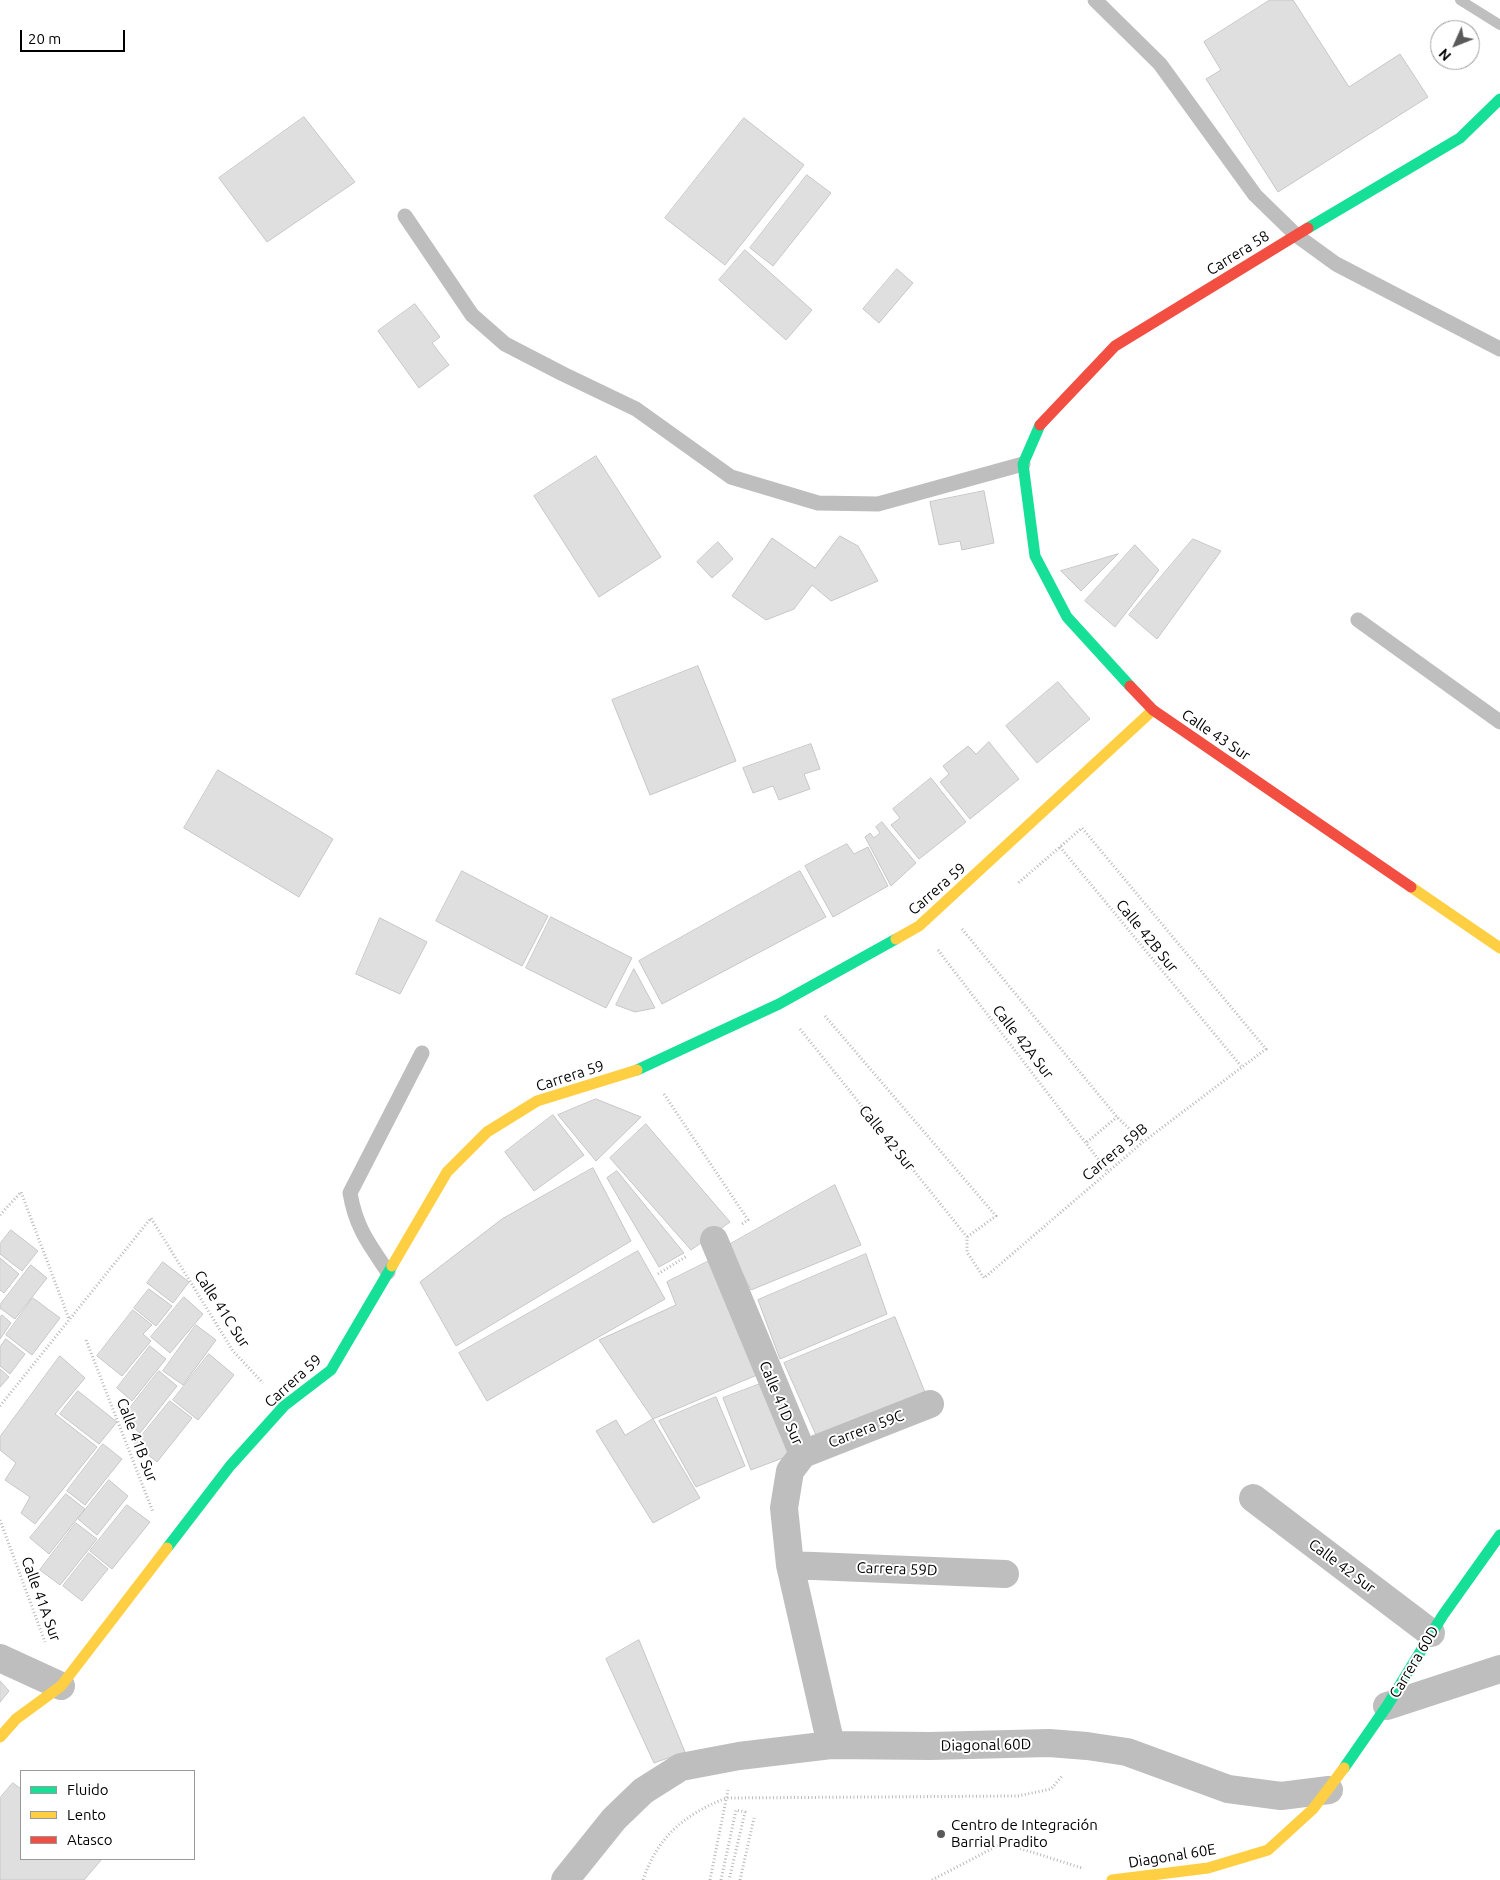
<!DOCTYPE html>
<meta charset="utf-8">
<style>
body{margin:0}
#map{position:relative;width:1500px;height:1880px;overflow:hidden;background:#fff;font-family:Ubuntu,sans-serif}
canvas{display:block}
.legend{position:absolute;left:20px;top:1770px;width:175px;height:90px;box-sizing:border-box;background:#fff;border:1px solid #999;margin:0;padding:6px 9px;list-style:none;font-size:15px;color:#000}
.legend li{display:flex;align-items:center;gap:10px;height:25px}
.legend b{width:25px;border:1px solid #999}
.north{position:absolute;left:1430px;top:20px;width:50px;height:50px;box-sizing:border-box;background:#fff;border:1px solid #999;border-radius:50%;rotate:226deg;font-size:14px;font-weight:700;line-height:20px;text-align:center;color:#000}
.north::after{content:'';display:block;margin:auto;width:18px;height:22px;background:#595959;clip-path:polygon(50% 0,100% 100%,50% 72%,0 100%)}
.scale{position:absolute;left:20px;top:30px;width:105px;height:22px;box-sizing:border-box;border:2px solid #000;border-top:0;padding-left:6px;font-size:15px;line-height:18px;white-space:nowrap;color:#000;-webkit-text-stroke:4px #fff;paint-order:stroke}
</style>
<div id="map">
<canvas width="1500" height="1880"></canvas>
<ul class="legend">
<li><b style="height:6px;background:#16e098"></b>Fluido</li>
<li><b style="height:6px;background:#ffcf43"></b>Lento</li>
<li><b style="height:6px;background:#f24e42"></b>Atasco</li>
</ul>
<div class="north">N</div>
<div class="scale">20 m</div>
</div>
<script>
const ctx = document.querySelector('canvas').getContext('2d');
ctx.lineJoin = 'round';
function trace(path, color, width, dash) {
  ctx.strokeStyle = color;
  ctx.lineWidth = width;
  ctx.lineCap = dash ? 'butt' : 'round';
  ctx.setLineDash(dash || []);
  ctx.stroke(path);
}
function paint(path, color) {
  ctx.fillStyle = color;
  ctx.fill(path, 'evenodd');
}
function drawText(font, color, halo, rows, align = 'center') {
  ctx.font = font + ' Ubuntu,sans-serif';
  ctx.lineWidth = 4;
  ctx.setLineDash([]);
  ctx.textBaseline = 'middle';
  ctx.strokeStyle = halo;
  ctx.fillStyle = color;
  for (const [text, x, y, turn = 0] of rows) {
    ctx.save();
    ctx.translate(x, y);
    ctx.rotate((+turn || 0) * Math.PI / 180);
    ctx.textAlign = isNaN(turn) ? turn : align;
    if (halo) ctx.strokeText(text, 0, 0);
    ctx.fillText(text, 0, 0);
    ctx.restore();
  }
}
const stream = new Path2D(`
 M1460,0L1500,25`);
const building = new Path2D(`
 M1270,0H1293L1349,87L1400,54L1428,97L1278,192L1206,79L1221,70L1204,42Z
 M304,117L355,182L267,242L219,178Z
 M744,118L804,165L725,265L665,218Z
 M807,175L831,193L773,266L750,248Z
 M745,250L812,310L786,340L719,280Z
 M897,269L913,283L879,323L863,309Z
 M415,304L440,337L432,343L449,365L419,388L378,331Z
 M596,456L661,557L599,597L534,496Z
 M984,491L994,543L962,550L960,541L939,545L930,502Z
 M840,536L858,546L878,581L831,601L812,585L794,609L766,620L732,596L772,538L815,568Z
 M1193,539L1221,551L1157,639L1129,615Z
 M718,542L733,559L712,578L697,562Z
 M1135,545L1159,570L1115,627L1085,601Z
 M1118,554L1081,591L1061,571Z
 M698,666L736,761L650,795L612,700Z
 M1058,682L1090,719L1037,763L1006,726Z
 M989,742L1019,779L970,819L940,782L949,774L943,766L968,746L976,754Z
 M811,744L820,769L804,774L810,789L779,800L773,786L753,793L743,768Z
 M218,770L333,839L299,897L184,828Z
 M931,778L966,822L919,859L891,825L900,818L893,809Z
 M882,822L916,863L891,886L865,837L870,833L874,838L880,833L876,827Z
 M847,844L854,854L868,847L888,886L833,917L805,866Z
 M462,871L548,916L522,966L436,921Z
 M800,871L826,917L662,1004L639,961Z
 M551,917L632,958L606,1008L526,968Z
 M380,918L427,942L400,994L356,974Z
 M634,969L655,1008L635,1012L616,1005Z
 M596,1099L641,1117L596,1161L558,1115Z
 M553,1115L584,1155L534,1191L505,1152Z
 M646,1124L730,1222L691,1250L610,1158Z
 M593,1168L631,1241L456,1346L420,1282L502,1219Z
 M617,1171L684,1253L659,1267L607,1178Z
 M835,1185L861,1245L751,1290L727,1246Z
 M11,1230L38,1251L22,1271L0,1254V1244Z
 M638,1251L665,1299L487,1401L459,1353Z
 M866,1254L887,1314L780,1359L758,1300Z
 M0,1258L19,1274L4,1293L0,1290Z
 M713,1259L757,1375L653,1419L599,1340L676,1305L667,1282Z
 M163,1262L189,1282L173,1303L147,1283Z
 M31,1265L47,1278L15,1319L0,1308V1305Z
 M149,1289L172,1306L156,1326L134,1308Z
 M184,1297L203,1314L170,1353L151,1337Z
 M33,1298L60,1318L32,1355L6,1335Z
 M133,1310L152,1325L143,1334L151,1341L122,1376L97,1356Z
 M2,1315L11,1323L0,1339V1318Z
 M895,1317L928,1400L820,1444L784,1363Z
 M196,1325L216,1340L183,1385L163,1371Z
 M6,1339L25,1354L10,1374L0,1366V1347Z
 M150,1346L166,1359L132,1401L117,1388Z
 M209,1354L234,1375L198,1420L173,1400Z
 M60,1356L85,1378L55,1414L97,1447L35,1524L21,1513L30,1497L5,1480L16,1463L0,1450V1437Z
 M0,1369L9,1377L0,1387Z
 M159,1371L177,1386L140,1433L122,1418Z
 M768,1381L796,1453L751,1470L723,1398Z
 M78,1391L117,1422L99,1444L60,1414Z
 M716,1397L745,1466L696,1487L659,1421Z
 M170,1401L192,1418L157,1462L135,1444Z
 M653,1419L700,1498L653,1523L596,1431L616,1420L625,1435Z
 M103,1444L122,1459L85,1505L67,1491Z
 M109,1480L128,1496L97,1535L78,1519Z
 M66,1494L85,1509L49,1554L30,1538Z
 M127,1505L150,1522L112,1569L90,1551Z
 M76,1523L97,1539L60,1585L40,1570Z
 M89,1553L108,1569L82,1601L63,1586Z
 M639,1640L685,1752L654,1763L606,1659Z
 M0,1681L9,1691L0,1702Z
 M13,1783L21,1789V1859H102L84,1880H0V1798Z`);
const path = new Path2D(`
 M1060,847L1241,1066
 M962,929L1117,1117L1143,1142
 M938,950L1108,1172
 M825,1016L996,1216L967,1237
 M800,1029L967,1237V1252L984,1278L1143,1142L1266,1049L1082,828L1017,884
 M664,1094L748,1220L742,1224
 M1087,1142L1117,1117
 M0,1215L21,1192L69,1319
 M658,1274L687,1256
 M86,1340L153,1512
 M0,1406L151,1218L233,1351L263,1383
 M0,1520L45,1642
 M643,1880C658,1836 684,1815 726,1798L1018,1796L1051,1789L1062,1776
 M710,1880L728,1790
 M721,1880L736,1810L745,1812L729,1880
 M740,1880L754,1818
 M932,1880L1003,1843L1082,1868`);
const lane = new Path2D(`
 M1095,0L1160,64L1255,195L1296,235L1336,264L1500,349
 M405,216L472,315L505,344L563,374L636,409L731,477L818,503L878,504L1023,464
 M1358,620L1500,722
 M388,1272C369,1244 356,1228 350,1193L422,1053`);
const street = new Path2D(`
 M714,1240L803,1454L790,1471L784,1508L790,1565L831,1745
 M803,1454L930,1404
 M1253,1498L1431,1633
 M790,1565L1005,1574
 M0,1658L61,1686
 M1387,1706L1500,1669
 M565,1880L614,1819L643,1791L681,1767L739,1756L831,1745L930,1746L1049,1743L1087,1746L1127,1752L1228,1789L1281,1796L1329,1790`);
const fast = new Path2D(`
 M1308,228L1460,138L1500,99
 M1040,425L1023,464L1035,556L1067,617L1130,686
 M637,1070L779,1004L896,939
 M167,1548L230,1466L284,1406L331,1370L392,1266
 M1344,1768L1387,1706L1443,1615L1500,1535`);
const slow = new Path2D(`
 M1411,887L1500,948
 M896,939L919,926L1153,710
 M392,1266L447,1172L487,1132L537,1101L637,1070
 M0,1737L16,1719L61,1686L167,1548
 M1112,1880L1208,1868L1268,1850L1313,1809L1344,1768`);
const jam = new Path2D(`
 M1040,425L1115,346L1308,228
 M1130,686L1153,710L1411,887`);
const markers = [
 [941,1834,5,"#595959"]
];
const streetNames = [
 ["Carrera 58",1238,253,-32],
 ["Calle 43 Sur",1216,735,34],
 ["Carrera 59",937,889,-41],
 ["Calle 42B Sur",1147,936,51],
 ["Calle 42A Sur",1023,1042,52],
 ["Carrera 59",570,1076,-18],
 ["Calle 42 Sur",887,1138,51],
 ["Carrera 59B",1115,1152,-40],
 ["Calle 41C Sur",222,1309,57],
 ["Carrera 59",293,1381,-42],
 ["Calle 41D Sur",781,1403,67],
 ["Carrera 59C",866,1429,-21],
 ["Calle 41B Sur",137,1440,69],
 ["Calle 42 Sur",1342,1566,37],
 ["Carrera 59D",897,1569,2],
 ["Calle 41A Sur",41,1599,70],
 ["Carrera 60D",1414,1662,-59],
 ["Diagonal 60D",986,1745,-1],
 ["Diagonal 60E",1172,1856,-9]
];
const poiNames = [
 ["Centro de Integración",951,1825],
 ["Barrial Pradito",951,1842]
];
trace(stream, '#bfbfbf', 10);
paint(building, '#dfdfdf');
trace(building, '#c7c7c7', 1);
trace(path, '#b9b9b9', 3, [1, 2.5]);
trace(lane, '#bebebe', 15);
trace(street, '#bebebe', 28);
trace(fast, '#16e098', 11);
trace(slow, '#ffcf43', 11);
trace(jam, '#f24e42', 11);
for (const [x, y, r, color] of markers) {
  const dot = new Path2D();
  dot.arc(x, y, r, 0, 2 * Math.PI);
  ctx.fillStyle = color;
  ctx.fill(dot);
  trace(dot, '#fff', 2);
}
drawText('15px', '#000', '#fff', streetNames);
drawText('15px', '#000', '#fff', poiNames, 'left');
</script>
